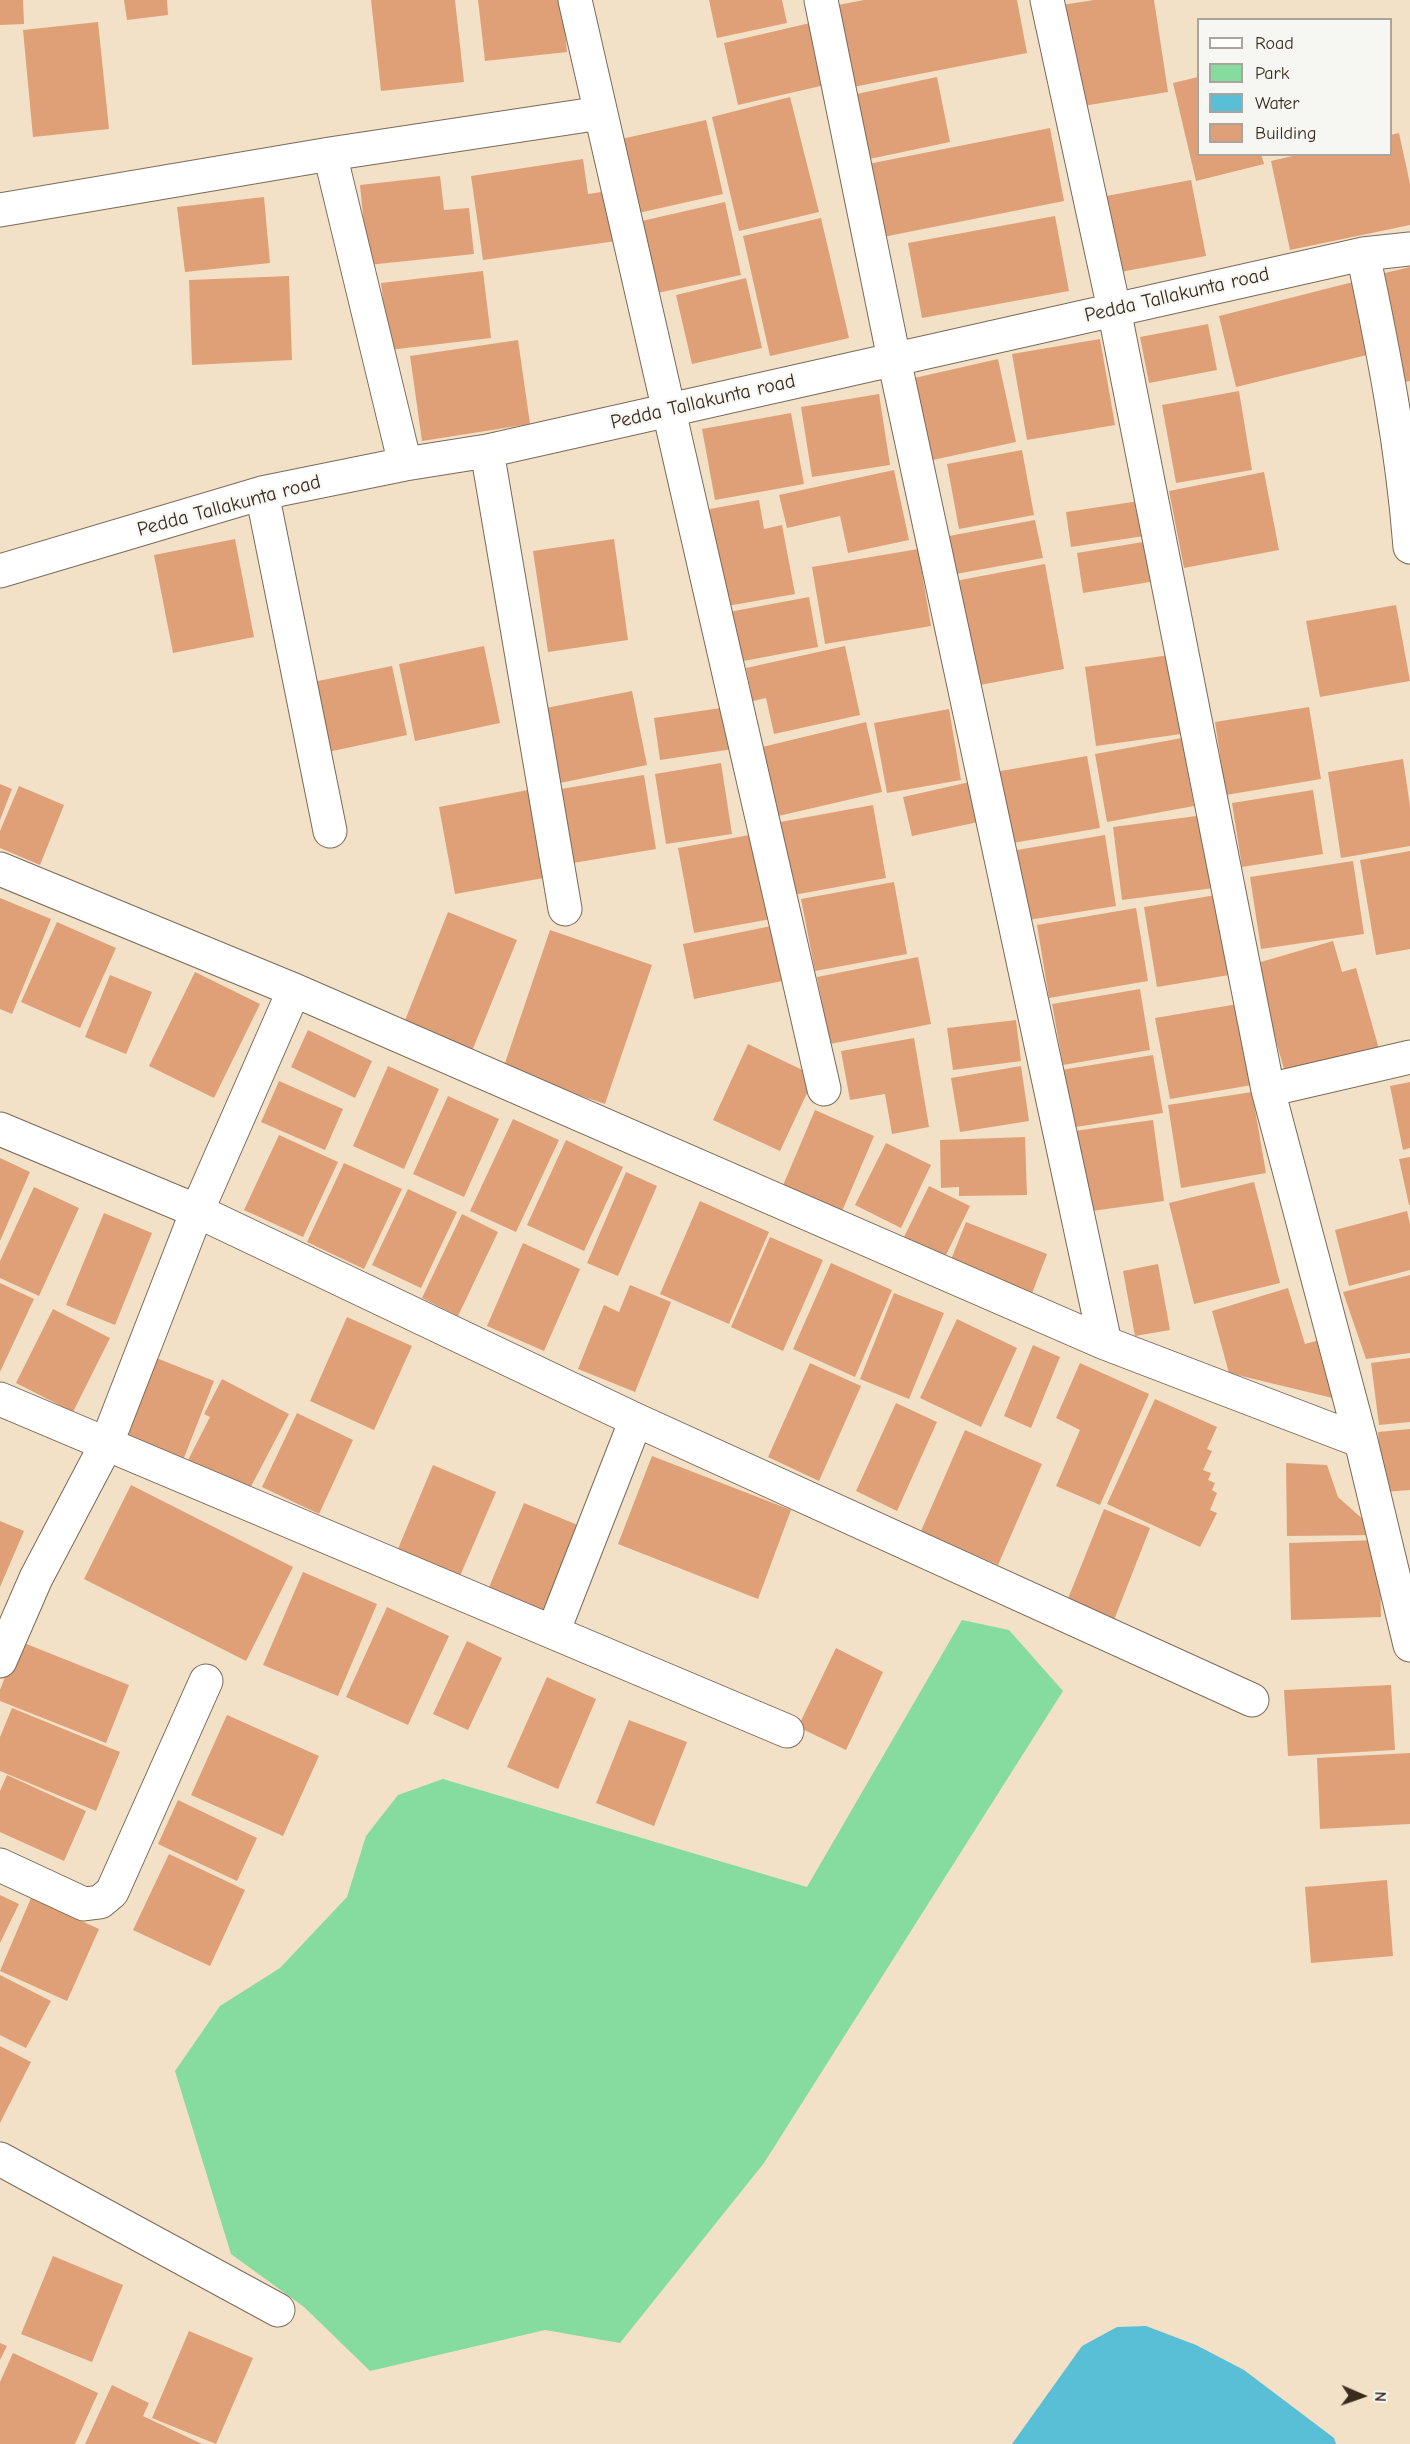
<!DOCTYPE html>
<html>
<head>
<meta charset="utf-8">
<style>
  body { margin:0 }
  #map { position:relative; width:1410px; height:2444px; overflow:hidden; background:#f2e1c7; font-family:"Comic Neue",sans-serif }
  canvas { display:block }
  .legend { position:absolute; left:1197px; top:18px; width:195px; height:138px; box-sizing:border-box; background:#f6f6f2; border:2px solid #aba49d; margin:0; padding:8px 10px; list-style:none; font-size:18px; color:#3b2a1e }
  .legend li { display:flex; align-items:center; gap:12px; height:30px }
  .legend b { width:30px; border:2px solid #aba49d }
  .north { position:absolute; left:1332px; top:2366px; width:60px; height:60px; -webkit-text-stroke:4px #f6f6f2; paint-order:stroke; rotate:92deg; font-size:16px; font-weight:700; line-height:24px; text-align:center; color:#3b2a1e }
  .north::after { content:''; display:block; margin:auto; width:21px; height:27px; background:#3b2a1e; clip-path:polygon(50% 0,100% 100%,50% 72%,0 100%) }
</style>
</head>
<body>
<div id="map">
<canvas width="1410" height="2444"></canvas>
<ul class="legend">
<li><b style="height:8px;background:#fff"></b>Road</li>
<li><b style="height:16px;background:#86db9e"></b>Park</li>
<li><b style="height:16px;background:#58bfd6"></b>Water</li>
<li><b style="height:16px;background:#dfa078"></b>Building</li>
</ul>
<div class="north">N</div>
</div>
<script>
const g = document.querySelector('canvas').getContext('2d');
g.lineJoin = 'round';
function fillPath(path, color) { g.fillStyle = color; g.fill(path, 'evenodd'); }
function trace(path, color, width, dash) { g.strokeStyle = color; g.lineWidth = width; g.lineCap = dash ? 'butt' : 'round'; g.setLineDash(dash || []); g.stroke(path); }
function drawText(font, color, halo, rows, align = 'center') {
  g.font = font + ' "Comic Neue",sans-serif'; g.lineWidth = 4.5; g.setLineDash([]); g.textBaseline = 'middle'; g.strokeStyle = halo; g.fillStyle = color; for (const [text, x, y, turn = 0] of rows) {
    g.save(); g.translate(x, y); g.rotate((+turn || 0) * Math.PI / 180); g.textAlign = isNaN(turn) ? turn : align; if (halo) g.strokeText(text, 0, 0); g.fillText(text, 0, 0); g.restore();
  }
}
fillPath(new Path2D(`
  M962,1620L1009,1630L1063,1691L764,2163L620,2343L545,2330L370,2371L304,2307L231,2254L175,2071L220,2006L280,1968L347,1897L366,1836L398,1795L443,1779L807,1887Z`), '#86db9e');
fillPath(new Path2D(`
  M1146,2326L1196,2345L1244,2370L1334,2438L1336,2444H1012L1082,2346L1117,2327Z`), '#58bfd6');
fillPath(new Path2D(`
  M0,0H23L24,24L0,25Z
  M124,0H167L168,15L127,20Z
  M371,0H455L464,82L381,91Z
  M478,0H562L567,52L485,61Z
  M709,0H782L787,23L717,38Z
  M864,0H1017L1027,53L853,87L838,5Z
  M1094,0H1154L1168,92L1071,108L1055,6Z
  M98,22L109,129L33,137L23,30Z
  M810,23L825,85L738,105L724,43Z
  M937,77L950,142L860,161L847,96Z
  M1198,77V154H1261L1264,164L1196,181L1173,83Z
  M790,97L819,212L739,231L712,117Z
  M706,120L723,194L634,214L617,140Z
  M1050,128L1064,201L873,239L858,166Z
  M1399,133L1410,184V225L1290,250L1271,161L1301,154H1390V135Z
  M583,159L588,194L609,191L616,241L483,260L471,176Z
  M440,176L444,210L469,208L474,254L368,265L360,185Z
  M1191,180L1206,256L1115,273L1101,197Z
  M264,197L270,263L185,272L177,207Z
  M725,202L741,275L648,295L633,223Z
  M1055,216L1069,291L922,318L908,243Z
  M821,218L849,338L770,356L743,236Z
  M1410,267V381L1396,384L1372,276Z
  M483,271L491,338L389,350L381,283Z
  M289,276L292,360L192,365L189,280Z
  M746,278L762,348L692,364L676,295Z
  M1353,282L1371,354L1236,387L1219,316Z
  M1208,324L1217,370L1149,383L1140,337Z
  M1100,339L1115,425L1027,440L1012,354Z
  M518,340L530,424L422,441L410,356Z
  M998,359L1016,442L928,461L910,379Z
  M1239,391L1252,470L1176,483L1162,405Z
  M879,394L890,465L812,477L801,407Z
  M791,413L804,484L715,500L702,429Z
  M1022,450L1034,515L959,529L947,464Z
  M894,470L909,540L848,553L840,516L787,528L779,495Z
  M1264,472L1279,550L1184,568L1169,491Z
  M759,500L764,529L782,525L795,594L716,608L699,511Z
  M1146,500L1151,535L1071,547L1066,512Z
  M1035,520L1043,558L956,574L949,536Z
  M235,539L254,637L173,653L154,555Z
  M614,539L628,640L548,652L533,551Z
  M1149,541L1156,581L1083,593L1077,553Z
  M918,549L931,626L825,644L812,567Z
  M1045,564L1064,669L975,686L955,581Z
  M809,597L818,647L738,662L729,612Z
  M1396,605L1410,681L1320,697L1306,621Z
  M484,646L500,723L415,741L399,664Z
  M845,646L860,715L774,734L766,698L753,701L746,668Z
  M1170,655L1181,734L1096,746L1085,667Z
  M392,666L407,735L328,752L313,682Z
  M632,691L647,765L560,783L546,708Z
  M734,706L740,748L660,760L654,718Z
  M1309,707L1321,779L1226,795L1215,722Z
  M949,709L961,780L887,793L874,723Z
  M866,722L882,792L774,817L758,748Z
  M1182,738L1194,806L1107,822L1095,754Z
  M1087,756L1100,828L1007,844L995,772Z
  M1403,759L1410,806V846L1341,858L1328,772Z
  M721,763L732,834L666,844L655,774Z
  M644,775L656,849L573,863L561,789Z
  M974,781L983,821L912,836L903,797Z
  M0,784L12,789L0,820Z
  M19,786L64,805L40,865L0,848V831Z
  M533,789L549,877L455,894L439,807Z
  M1313,790L1323,854L1242,867L1232,803Z
  M873,805L886,878L788,896L775,823Z
  M1204,815L1214,888L1122,900L1113,827Z
  M755,834L771,919L694,933L678,848Z
  M1105,835L1116,906L1022,921L1011,851Z
  M1410,851V949L1376,955L1360,860Z
  M1353,861L1364,934L1261,949L1250,877Z
  M894,882L907,954L815,971L801,899Z
  M1222,894L1235,974L1157,987L1144,907Z
  M0,898L51,919L12,1014L0,1009Z
  M1136,908L1148,981L1049,998L1037,925Z
  M448,912L517,940L472,1051L404,1023Z
  M57,922L116,948L80,1028L21,1002Z
  M776,925L787,980L694,999L683,944Z
  M550,930L652,965L605,1104L503,1069Z
  M1333,941L1342,972L1356,968L1379,1049L1286,1076L1254,964Z
  M918,957L931,1024L830,1044L817,977Z
  M195,972L260,1004L214,1098L149,1066Z
  M110,975L152,992L126,1054L85,1037Z
  M1140,989L1150,1050L1063,1065L1052,1004Z
  M1238,1004L1252,1085L1170,1099L1155,1018Z
  M1016,1020L1021,1061L953,1070L947,1028Z
  M308,1030L372,1061L355,1098L291,1067Z
  M914,1038L929,1127L892,1134L885,1094L850,1100L841,1051Z
  M748,1044L815,1076L780,1151L713,1120Z
  M1153,1055L1163,1113L1070,1128L1061,1070Z
  M388,1066L439,1089L404,1169L353,1146Z
  M1021,1066L1029,1121L960,1132L951,1078Z
  M279,1081L343,1109L325,1150L261,1122Z
  M1410,1082V1148L1403,1150L1390,1086Z
  M1252,1092L1266,1173L1181,1188L1168,1105Z
  M448,1096L499,1119L464,1197L413,1174Z
  M815,1110L874,1136L840,1216L781,1190Z
  M513,1119L559,1140L516,1232L470,1211Z
  M1153,1120L1164,1201L1078,1213L1067,1132Z
  M279,1135L338,1162L303,1237L244,1210Z
  M1025,1137L1027,1195L959,1196V1187L941,1188L940,1140Z
  M566,1140L623,1167L584,1251L527,1225Z
  M886,1143L931,1165L901,1228L855,1205Z
  M1410,1157V1205H1409L1399,1159Z
  M0,1158L30,1172L0,1241Z
  M344,1163L402,1189L364,1269L307,1242Z
  M626,1172L657,1186L618,1276L587,1263Z
  M1254,1182L1280,1283L1194,1304L1169,1203Z
  M929,1186L970,1206L944,1259L903,1239Z
  M34,1187L79,1208L39,1296L0,1278V1261Z
  M408,1189L457,1212L421,1288L372,1265Z
  M700,1201L769,1232L729,1324L660,1294Z
  M1407,1211L1410,1224V1270L1349,1286L1335,1230Z
  M104,1213L152,1233L115,1325L66,1305Z
  M462,1214L498,1232L458,1316L422,1298Z
  M966,1222L1047,1254L1028,1304L946,1272Z
  M770,1237L823,1260L783,1351L731,1327Z
  M523,1243L580,1269L544,1351L487,1326Z
  M831,1263L892,1290L855,1377L793,1349Z
  M1158,1264L1170,1330L1135,1336L1123,1271Z
  M1410,1275V1353L1366,1359L1343,1292Z
  M0,1283L34,1299L0,1372Z
  M630,1285L671,1302L635,1392L578,1369L604,1305L619,1312Z
  M1288,1288L1305,1344L1327,1338L1345,1401L1229,1373L1212,1311Z
  M894,1293L944,1313L909,1399L860,1379Z
  M53,1309L110,1338L73,1412L16,1383Z
  M347,1317L412,1346L374,1430L310,1401Z
  M957,1319L1017,1348L981,1427L920,1398Z
  M1033,1345L1060,1357L1031,1428L1004,1416Z
  M154,1357L214,1381L180,1468L120,1445Z
  M1410,1358V1422L1379,1425L1371,1363Z
  M810,1363L861,1386L819,1481L768,1457Z
  M1080,1363L1149,1394L1100,1505L1056,1486L1080,1430L1056,1418Z
  M222,1379L289,1414L246,1496L186,1464L210,1417L204,1414Z
  M1155,1399L1217,1427L1207,1449L1212,1451L1203,1470L1211,1473L1208,1480L1215,1483L1212,1490L1217,1493L1210,1510L1217,1513L1200,1547L1107,1504Z
  M896,1403L937,1422L897,1511L856,1491Z
  M297,1413L353,1440L319,1514L262,1487Z
  M1410,1429V1490L1383,1492L1378,1432Z
  M965,1430L1042,1464L998,1565L921,1531Z
  M652,1456L791,1510L758,1599L618,1544Z
  M1286,1463L1327,1465L1338,1497L1376,1531L1377,1535L1287,1536Z
  M433,1465L496,1492L457,1583L395,1556Z
  M131,1485L293,1567L246,1661L84,1579Z
  M524,1503L585,1528L546,1622L485,1597Z
  M1104,1509L1150,1528L1112,1625L1065,1606Z
  M0,1521L24,1531L0,1587Z
  M1379,1540L1381,1617L1291,1620L1289,1543Z
  M303,1572L377,1604L338,1696L263,1665Z
  M387,1607L449,1636L408,1725L346,1697Z
  M19,1641L129,1685L106,1743L0,1701V1690Z
  M467,1641L502,1658L468,1730L433,1714Z
  M836,1648L883,1672L846,1750L798,1727Z
  M547,1677L596,1699L558,1789L507,1767Z
  M1391,1685L1395,1750L1288,1756L1284,1690Z
  M12,1708L120,1752L96,1811L0,1771V1737Z
  M227,1715L319,1756L283,1836L191,1795Z
  M629,1720L687,1742L654,1826L596,1803Z
  M1410,1753V1824L1320,1829L1317,1758Z
  M7,1775L86,1811L64,1861L0,1832V1791Z
  M178,1800L257,1838L237,1881L158,1844Z
  M169,1854L245,1890L210,1966L133,1930Z
  M1387,1880L1393,1956L1311,1963L1305,1887Z
  M0,1895L19,1904L0,1943Z
  M31,1898L99,1929L67,2001L0,1971Z
  M0,1975L51,2001L26,2048L0,2035Z
  M0,2046L31,2062L0,2123Z
  M53,2256L123,2285L92,2362L21,2334Z
  M189,2331L253,2358L216,2444L152,2418Z
  M0,2343L7,2346L0,2360Z
  M13,2353L98,2393L75,2444H0V2382Z
  M112,2385L149,2403L143,2416L202,2444H85Z`), '#dfa078');
const minor = new Path2D(`
  M575,0L824,1089
  M821,0L894,359L1105,1343
  M1047,0L1114,309L1268,1090L1361,1441L1410,1645
  M330,154L405,464
  M0,210L330,154L601,113
  M1363,254C1384,354 1402,445 1410,547
  M487,451L565,909
  M262,493L330,831
  M0,571L262,493L405,464L487,451L1363,254L1410,249
  M0,869L294,990L1105,1343L1361,1441
  M1268,1090L1410,1057
  M0,1129L197,1211L636,1420L1252,1700
  M0,1399L787,1731
  M553,1632L636,1420
  M0,1661L36,1578L106,1445L197,1211L294,990
  M0,1865L84,1904L100,1902L112,1892L206,1681
  M0,2159L278,2310`);
trace(minor, '#7b6a59', 35);
trace(minor, '#fff', 33);
drawText('20px', '#3b2a1e', '#f6f6f2', [
  ["Pedda Tallakunta road",1177,295,-13],
  ["Pedda Tallakunta road",703,402,-13],
  ["Pedda Tallakunta road",229,506,-15]
]);
</script>
</body>
</html>
